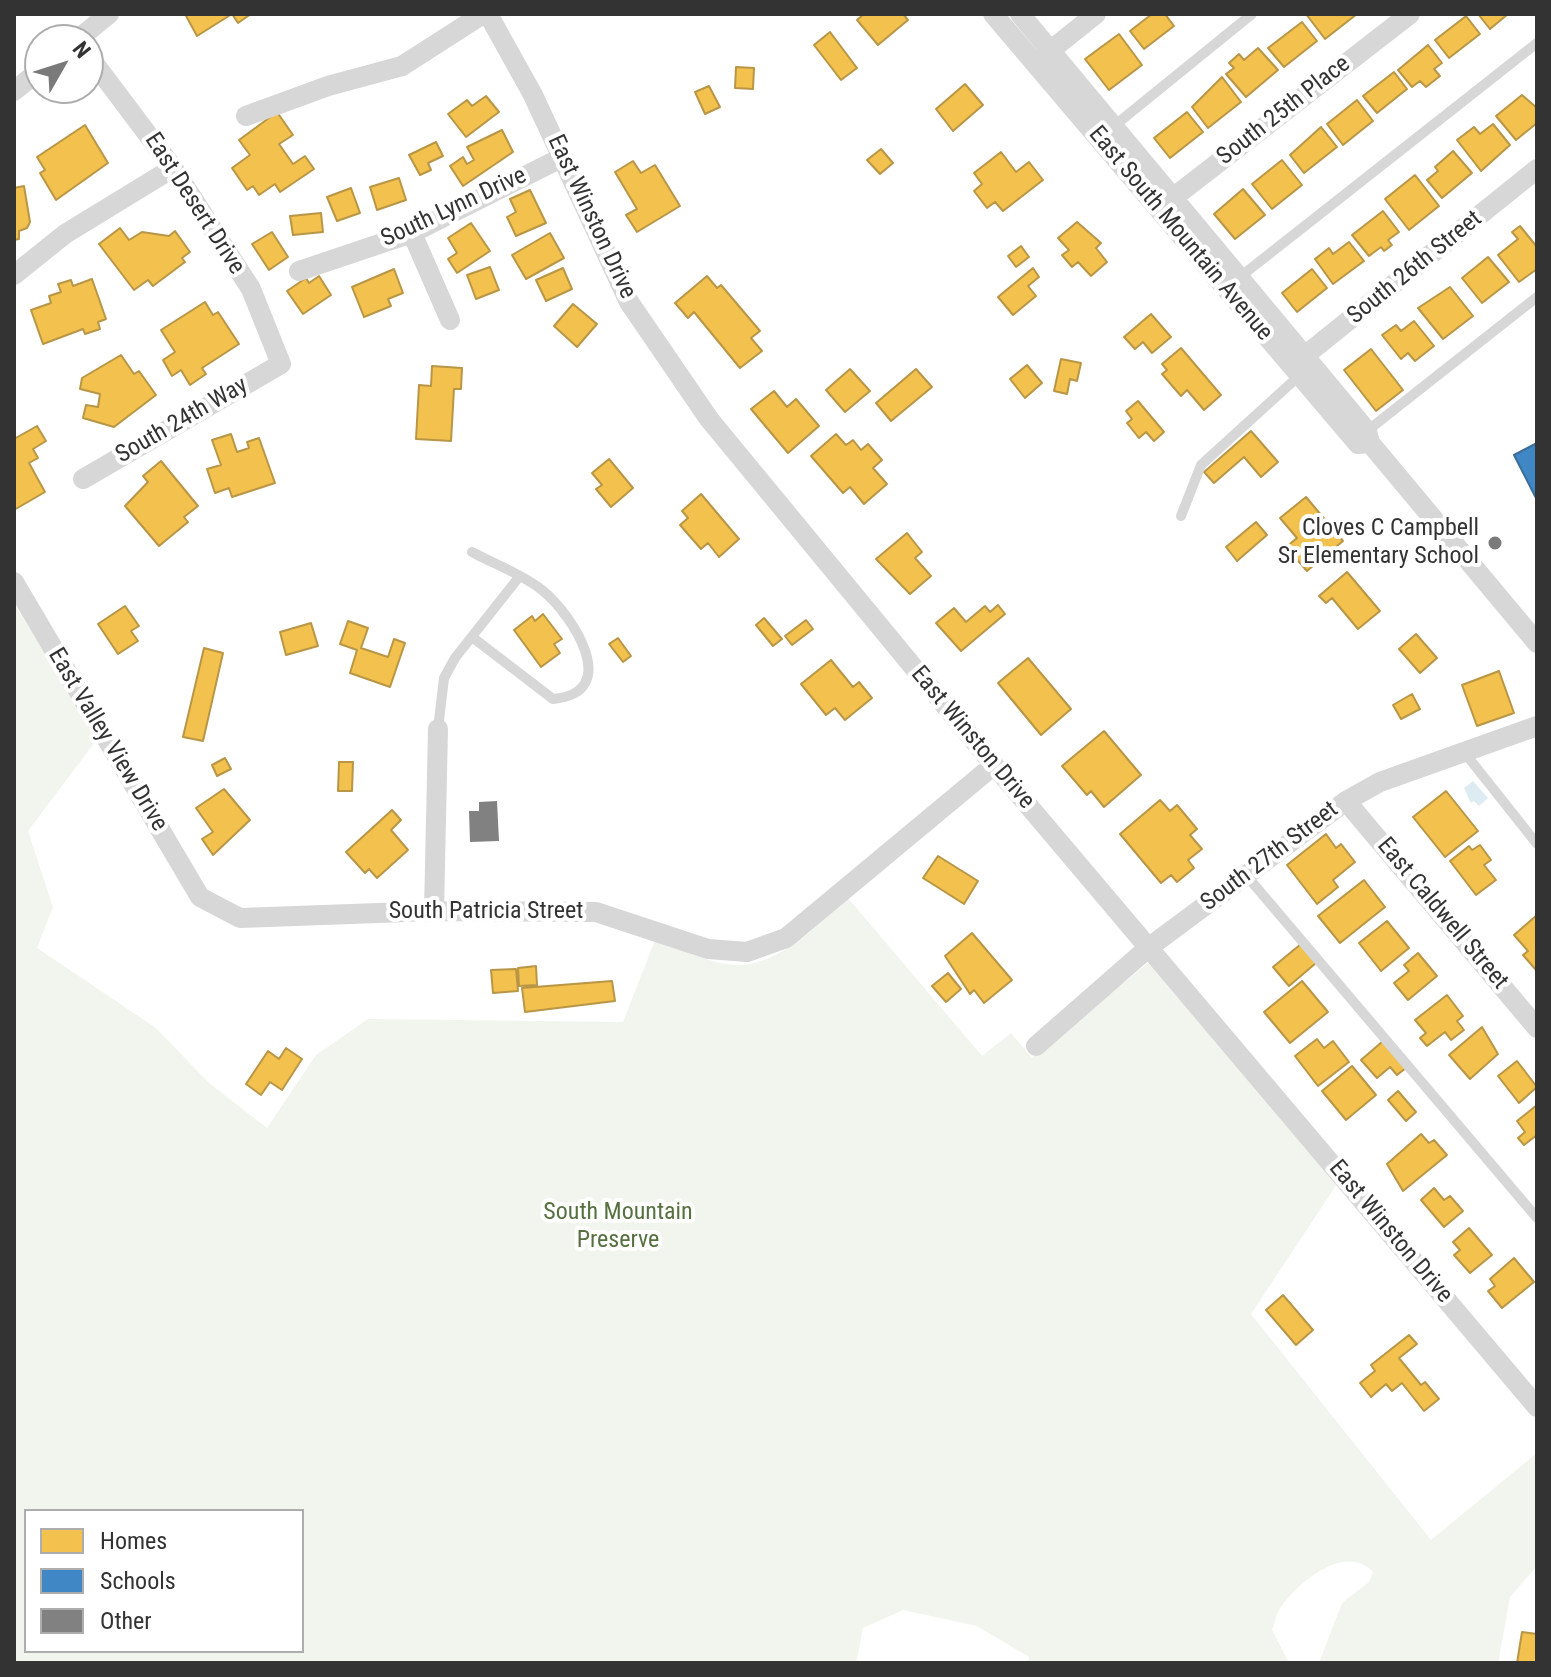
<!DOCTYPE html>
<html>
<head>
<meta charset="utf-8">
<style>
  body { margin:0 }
  #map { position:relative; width:1551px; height:1677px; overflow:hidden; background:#fff; font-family:"Roboto Condensed",sans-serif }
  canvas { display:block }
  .frame { position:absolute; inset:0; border:16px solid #333; pointer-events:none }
  .legend { position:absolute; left:24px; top:1509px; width:280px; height:144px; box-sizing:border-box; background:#fff; border:2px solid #adadad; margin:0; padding:10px 14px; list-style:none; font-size:24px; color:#333 }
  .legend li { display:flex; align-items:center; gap:16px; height:40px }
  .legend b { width:40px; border:2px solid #adadad }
  .north { position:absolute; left:24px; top:24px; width:80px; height:80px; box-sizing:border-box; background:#fff; border:2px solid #adadad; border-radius:50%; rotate:51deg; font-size:22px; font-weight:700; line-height:32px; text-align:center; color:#333 }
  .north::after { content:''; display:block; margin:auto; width:28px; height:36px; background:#7a7a7a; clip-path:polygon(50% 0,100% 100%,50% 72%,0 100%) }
</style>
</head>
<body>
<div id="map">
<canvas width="1551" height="1677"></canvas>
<div class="frame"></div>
<ul class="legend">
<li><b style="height:22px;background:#f2c14e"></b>Homes</li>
<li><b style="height:22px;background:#3f88c5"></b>Schools</li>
<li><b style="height:22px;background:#818181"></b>Other</li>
</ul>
<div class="north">N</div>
</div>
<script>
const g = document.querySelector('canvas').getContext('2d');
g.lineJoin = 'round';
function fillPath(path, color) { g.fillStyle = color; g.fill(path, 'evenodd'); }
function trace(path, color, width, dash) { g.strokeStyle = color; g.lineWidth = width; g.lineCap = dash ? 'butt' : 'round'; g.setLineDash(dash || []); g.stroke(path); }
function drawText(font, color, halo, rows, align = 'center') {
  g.font = font + ' "Roboto Condensed",sans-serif'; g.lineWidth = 8; g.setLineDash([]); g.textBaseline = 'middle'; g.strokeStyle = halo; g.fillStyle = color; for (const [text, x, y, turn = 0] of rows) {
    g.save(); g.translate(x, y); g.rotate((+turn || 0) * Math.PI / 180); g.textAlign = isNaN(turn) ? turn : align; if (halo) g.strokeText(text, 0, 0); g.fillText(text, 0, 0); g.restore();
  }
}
fillPath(new Path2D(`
  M14,603L98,738L28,831L53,907L37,948L156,1028L209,1083L267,1128L316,1055L368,1019L623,1022L655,940C678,948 702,960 726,964C773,973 815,926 848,898L982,1056L1011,1033L1032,1058L1148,963L1337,1184L1251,1314L1431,1540L1537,1453V1566L1510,1597L1498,1663H1319L1342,1603L1369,1582L1373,1572C1346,1543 1299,1581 1281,1607C1276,1613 1275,1623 1272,1630L1289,1663H1028L1029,1657L977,1626L903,1610L863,1628L856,1663H14ZM26,1511H302V1651H26Z`), '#f1f5ed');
fillPath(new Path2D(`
  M1473,781L1488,798L1479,806L1474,801L1471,803L1464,788Z`), '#ddebf3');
const homes = new Path2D(`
  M185,14H232L197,36Z
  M232,14H251L238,23Z
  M864,14H903L908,20L878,45L857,20Z
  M1152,14H1165L1174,26L1144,49L1130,31Z
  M1306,14H1357L1325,39Z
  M1478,14H1508L1490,29Z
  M1466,16L1480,34L1449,58L1435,40Z
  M1302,22L1317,41L1284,67L1268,48Z
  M830,32L857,68L841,80L814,45Z
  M1119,34L1142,65L1109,90L1085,59Z
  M1428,45L1442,63L1434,69L1440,76L1426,87L1420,81L1412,87L1398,70Z
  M1258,48L1278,70L1246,97L1226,74L1234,68L1229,63L1239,54L1244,60Z
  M736,67L754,68L753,89L735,88Z
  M1394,72L1407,89L1377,113L1363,96Z
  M1222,77L1241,102L1208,128L1192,107Z
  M965,84L983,105L953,131L936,109Z
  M709,86L720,107L705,114L695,92Z
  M1522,95L1537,108V123L1516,140L1496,116Z
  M486,96L499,112L466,137L448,114L467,100L472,106Z
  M1357,100L1373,121L1343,145L1327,124Z
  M277,112L293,135L279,144L293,164L305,156L314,169L280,192L275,184L259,195L253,186L247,190L232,168L250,155L239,140Z
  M1187,112L1203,132L1170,158L1154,138Z
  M1493,124L1510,145L1481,171L1457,140L1474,127L1480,134Z
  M85,125L108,163L56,200L40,173L45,170L37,157Z
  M1321,127L1337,147L1304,173L1290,155Z
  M502,130L513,152L463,186L450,166L463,157L467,164L474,160L467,147Z
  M436,142L443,156L428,163L431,170L420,175L409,155Z
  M881,149L893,163L880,174L867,160Z
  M1453,151L1472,173L1442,198L1427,180L1438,171L1435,167Z
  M1001,152L1016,172L1029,162L1043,180L1003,211L995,202L987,208L974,191L982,184L974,173Z
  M1282,160L1302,185L1272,209L1252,184Z
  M633,161L641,173L655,165L680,206L637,232L626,215L637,209L615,172Z
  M1415,175L1439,206L1409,230L1385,199Z
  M399,178L406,200L377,210L370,187Z
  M24,186L30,222L27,228L19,231V239L14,240V188Z
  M351,188L360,213L337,221L327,197Z
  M1243,189L1265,215L1235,239L1214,214Z
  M530,190L546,223L516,236L507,217L516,212L510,199Z
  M1383,211L1399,232L1388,240L1392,245L1384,251L1381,247L1369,256L1352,235Z
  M321,213L323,232L293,235L290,216Z
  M1077,222L1101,243L1096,248L1107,262L1091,276L1078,262L1072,267L1062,255L1069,250L1058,238Z
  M471,223L490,251L457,273L448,259L457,253L448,238Z
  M1520,226L1537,247V269L1519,282L1498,255L1518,239L1512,232Z
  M120,228L129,240L142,232L169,236L175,231L190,252L182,258L185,262L153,286L148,280L134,290L99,244Z
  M272,232L288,257L269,270L252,244Z
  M550,233L564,258L526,279L512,255Z
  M1349,242L1364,261L1333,284L1315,259L1329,248L1333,254Z
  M1021,246L1029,257L1016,267L1008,256Z
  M1488,257L1509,282L1482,303L1462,278Z
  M490,267L499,290L476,299L467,275Z
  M563,268L572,289L546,301L536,280Z
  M1033,268L1039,277L1028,286L1036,296L1013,315L998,297Z
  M394,269L403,293L388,299L391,306L364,317L352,287Z
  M1312,269L1327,288L1297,312L1282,293Z
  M319,276L331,295L303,314L287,291L306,278L309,283Z
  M707,276L717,288L721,285L760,331L751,338L762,351L740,368L694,312L688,318L675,303Z
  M92,279L106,319L98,322L100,329L85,334L83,329L43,344L31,310L51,303L49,296L61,292L58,284L71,280L73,286Z
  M1450,287L1473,316L1443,339L1418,308Z
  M205,302L213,315L218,312L239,344L202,368L206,374L190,385L181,370L172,376L163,360L175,352L161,330Z
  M573,304L597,324L577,347L554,326Z
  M1151,314L1171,337L1152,353L1143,342L1135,349L1124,337Z
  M1414,321L1434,346L1415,361L1408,353L1401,359L1382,335L1396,325L1401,331Z
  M1181,348L1221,395L1204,410L1187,390L1181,396L1162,374L1167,370L1162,364Z
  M1371,349L1403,390L1376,411L1344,370Z
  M121,355L134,374L139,371L156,395L114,427L83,418L86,405L98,407L100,394L80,389L82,378Z
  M1061,359L1081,363L1077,381L1070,379L1067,394L1054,391Z
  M1027,365L1042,383L1025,398L1010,379Z
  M432,366L462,368L461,389H454L451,441L416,439L419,385L431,386Z
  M850,369L870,391L845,412L826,390Z
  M916,369L932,387L891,421L876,403Z
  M774,391L787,407L796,399L819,426L788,453L751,409Z
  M1138,401L1164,432L1154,441L1146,432L1139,438L1127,423L1132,419L1126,411Z
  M37,426L46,441L33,449L38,458L29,463L45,492L14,510V439Z
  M1251,431L1278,462L1261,477L1244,457L1214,483L1204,472Z
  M231,434L237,452L249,448L247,442L259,438L275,483L232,497L229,488L215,493L207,469L221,465L212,440Z
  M836,434L846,445L853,440L861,450L868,444L882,460L873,468L887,484L864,504L850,487L843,493L811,456Z
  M609,459L633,488L611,507L596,489L602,485L592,473Z
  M161,461L198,506L184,517L188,522L159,546L125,506L148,482L143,476Z
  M701,494L739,539L719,557L708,543L701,549L680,525L688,518L682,511Z
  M1306,497L1343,541L1307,571L1286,547L1297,538L1280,518Z
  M1256,522L1267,535L1237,561L1226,547Z
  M907,533L922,552L915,558L931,576L910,594L876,559Z
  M1347,572L1380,611L1358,629L1332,598L1326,603L1319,596Z
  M998,605L1005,614L961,651L936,623L954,608L966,622L985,606L990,612Z
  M125,606L139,626L131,631L138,641L118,654L98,624Z
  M543,614L562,639L554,644L560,653L541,667L514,630L532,616L535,621Z
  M764,618L782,639L773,646L756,625Z
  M806,620L813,629L792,645L785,636Z
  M348,621L368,628L361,648L388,657L394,639L405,643L390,687L350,673L357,650L340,644Z
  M311,623L318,646L286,655L280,632Z
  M1416,634L1437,658L1420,673L1399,649Z
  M618,638L631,656L623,662L609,644Z
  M204,648L223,653L203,741L183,737Z
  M1028,658L1071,709L1041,735L998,683Z
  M831,660L853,687L859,682L872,698L845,720L835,708L826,715L801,684Z
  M1499,671L1514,713L1477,726L1462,685Z
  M1412,694L1420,709L1401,719L1393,705Z
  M1104,731L1141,775L1104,807L1091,791L1087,795L1062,766Z
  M225,758L231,769L217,776L212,765Z
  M339,762H353L352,791H338Z
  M224,789L250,820L213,855L202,839L213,832L196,808Z
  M1446,791L1478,831L1445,857L1413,817Z
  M1160,800L1170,811L1177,805L1197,829L1190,835L1202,849L1188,860L1194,868L1177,882L1171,875L1161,883L1120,834Z
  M392,810L401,820L391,830L408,850L377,878L369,869L365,873L346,852Z
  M1326,834L1336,848L1341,844L1355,862L1333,880L1338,887L1317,904L1287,865Z
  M1480,845L1491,860L1484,865L1496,880L1476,895L1450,861L1469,846L1472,850Z
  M938,856L978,881L964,904L923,878Z
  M1364,880L1385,907L1340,943L1318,916Z
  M1537,915V969L1536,970L1523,955L1528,951L1514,935Z
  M1387,921L1409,948L1381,971L1359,943Z
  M972,933L1012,980L984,1003L974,990L970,994L945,956Z
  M1301,944L1316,963L1289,986L1273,967Z
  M1418,953L1437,976L1408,1000L1394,983L1409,971L1404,965Z
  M536,966L537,985L519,986L518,968Z
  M516,969L518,991L493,993L491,970Z
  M948,973L961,989L946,1002L932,986Z
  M612,981L615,1001L525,1012L522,988Z
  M1302,981L1328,1012L1290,1043L1264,1012Z
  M1447,995L1463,1016L1457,1021L1464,1030L1451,1040L1445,1032L1427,1046L1420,1038L1426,1033L1415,1020Z
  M1482,1027L1498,1054L1470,1079L1449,1055Z
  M1317,1039L1324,1048L1333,1041L1349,1062L1318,1086L1295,1056Z
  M1383,1041L1406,1068L1397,1075L1390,1067L1377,1078L1361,1060Z
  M286,1048L302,1059L282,1090L270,1082L261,1095L246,1084L268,1051L279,1059Z
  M1517,1061L1537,1087L1519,1103L1498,1076Z
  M1352,1066L1376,1095L1346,1120L1322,1091Z
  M1398,1091L1416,1112L1406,1121L1388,1100Z
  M1537,1105V1135L1524,1145L1518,1138L1525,1132L1517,1121Z
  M1421,1134L1429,1143L1434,1140L1447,1155L1403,1191L1387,1164Z
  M1434,1188L1444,1200L1450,1196L1463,1211L1444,1227L1421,1200Z
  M1469,1228L1492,1255L1470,1273L1454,1255L1460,1250L1453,1242Z
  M1514,1258L1534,1282L1502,1308L1488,1291L1495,1286L1490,1279Z
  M1283,1295L1313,1330L1296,1345L1266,1310Z
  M1409,1335L1417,1344L1399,1358L1421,1385L1425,1382L1439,1399L1424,1411L1402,1383L1392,1391L1386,1384L1371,1397L1360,1383L1375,1371L1371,1365Z
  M1522,1632L1537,1634V1663H1517Z`);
fillPath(homes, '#f2c14e');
trace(homes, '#b99646', 2);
const schools = new Path2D(`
  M1537,443V500L1514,455Z`);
fillPath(schools, '#3f88c5');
trace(schools, '#3b6e99', 2);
fillPath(new Path2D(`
  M497,801L499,841L470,842L469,811H479V802Z`), '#818181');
trace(new Path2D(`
  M1114,126L1252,14
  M1240,277L1537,43
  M1367,431L1537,297
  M1181,516L1201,465L1300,375
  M472,552C494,564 522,574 542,590C573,615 623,693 553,699L472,637
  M438,729L444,678L455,658L519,577
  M1464,752L1537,844
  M1246,875L1537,1218`), '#d7d7d7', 10);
trace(new Path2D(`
  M488,14L533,95L629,302L709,419L994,765L1537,1407
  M993,14L1358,444L1370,443
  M1020,14L1367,431L1370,443L1537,643
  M77,40L109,14
  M1041,58L1096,14
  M14,91L40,70
  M246,116L328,86L402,66L483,14
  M1165,204L1410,14
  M412,233L450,320
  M299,271L412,233L563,157
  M14,275L65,234L173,168
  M1297,362L1537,169
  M83,479L281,364L251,289L173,168L88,55
  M14,582L200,897L240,918L434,911L596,912L708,949L747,952L786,938L994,765
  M1346,801L1537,1028
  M434,911L438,729
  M1036,1046L1148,948L1346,801L1380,782L1537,726`), '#d7d7d7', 20);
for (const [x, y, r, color] of [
  [1495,543,8,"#7a7a7a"]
]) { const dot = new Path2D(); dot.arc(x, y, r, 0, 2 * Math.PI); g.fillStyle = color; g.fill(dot); trace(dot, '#fff', 3); }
drawText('24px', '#333', '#fff', [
  ["South 25th Place",1284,111,-38],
  ["East Desert Drive",194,204,57],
  ["South Lynn Drive",454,208,-25],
  ["East Winston Drive",591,217,65],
  ["East South Mountain Avenue",1180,234,50],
  ["South 26th Street",1415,268,-39],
  ["South 24th Way",182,421,-30],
  ["East Winston Drive",972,738,50],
  ["East Valley View Drive",107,740,59],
  ["South 27th Street",1270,857,-37],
  ["South Patricia Street",486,912],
  ["East Caldwell Street",1442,914,50],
  ["East Winston Drive",1390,1232,50]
]);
drawText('24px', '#333', '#fff', [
  ["Cloves C Campbell",1479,529],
  ["Sr Elementary School",1479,557]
], 'right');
drawText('24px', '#56703f', '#fff', [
  ["South Mountain",618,1213],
  ["Preserve",618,1241]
]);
</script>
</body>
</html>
